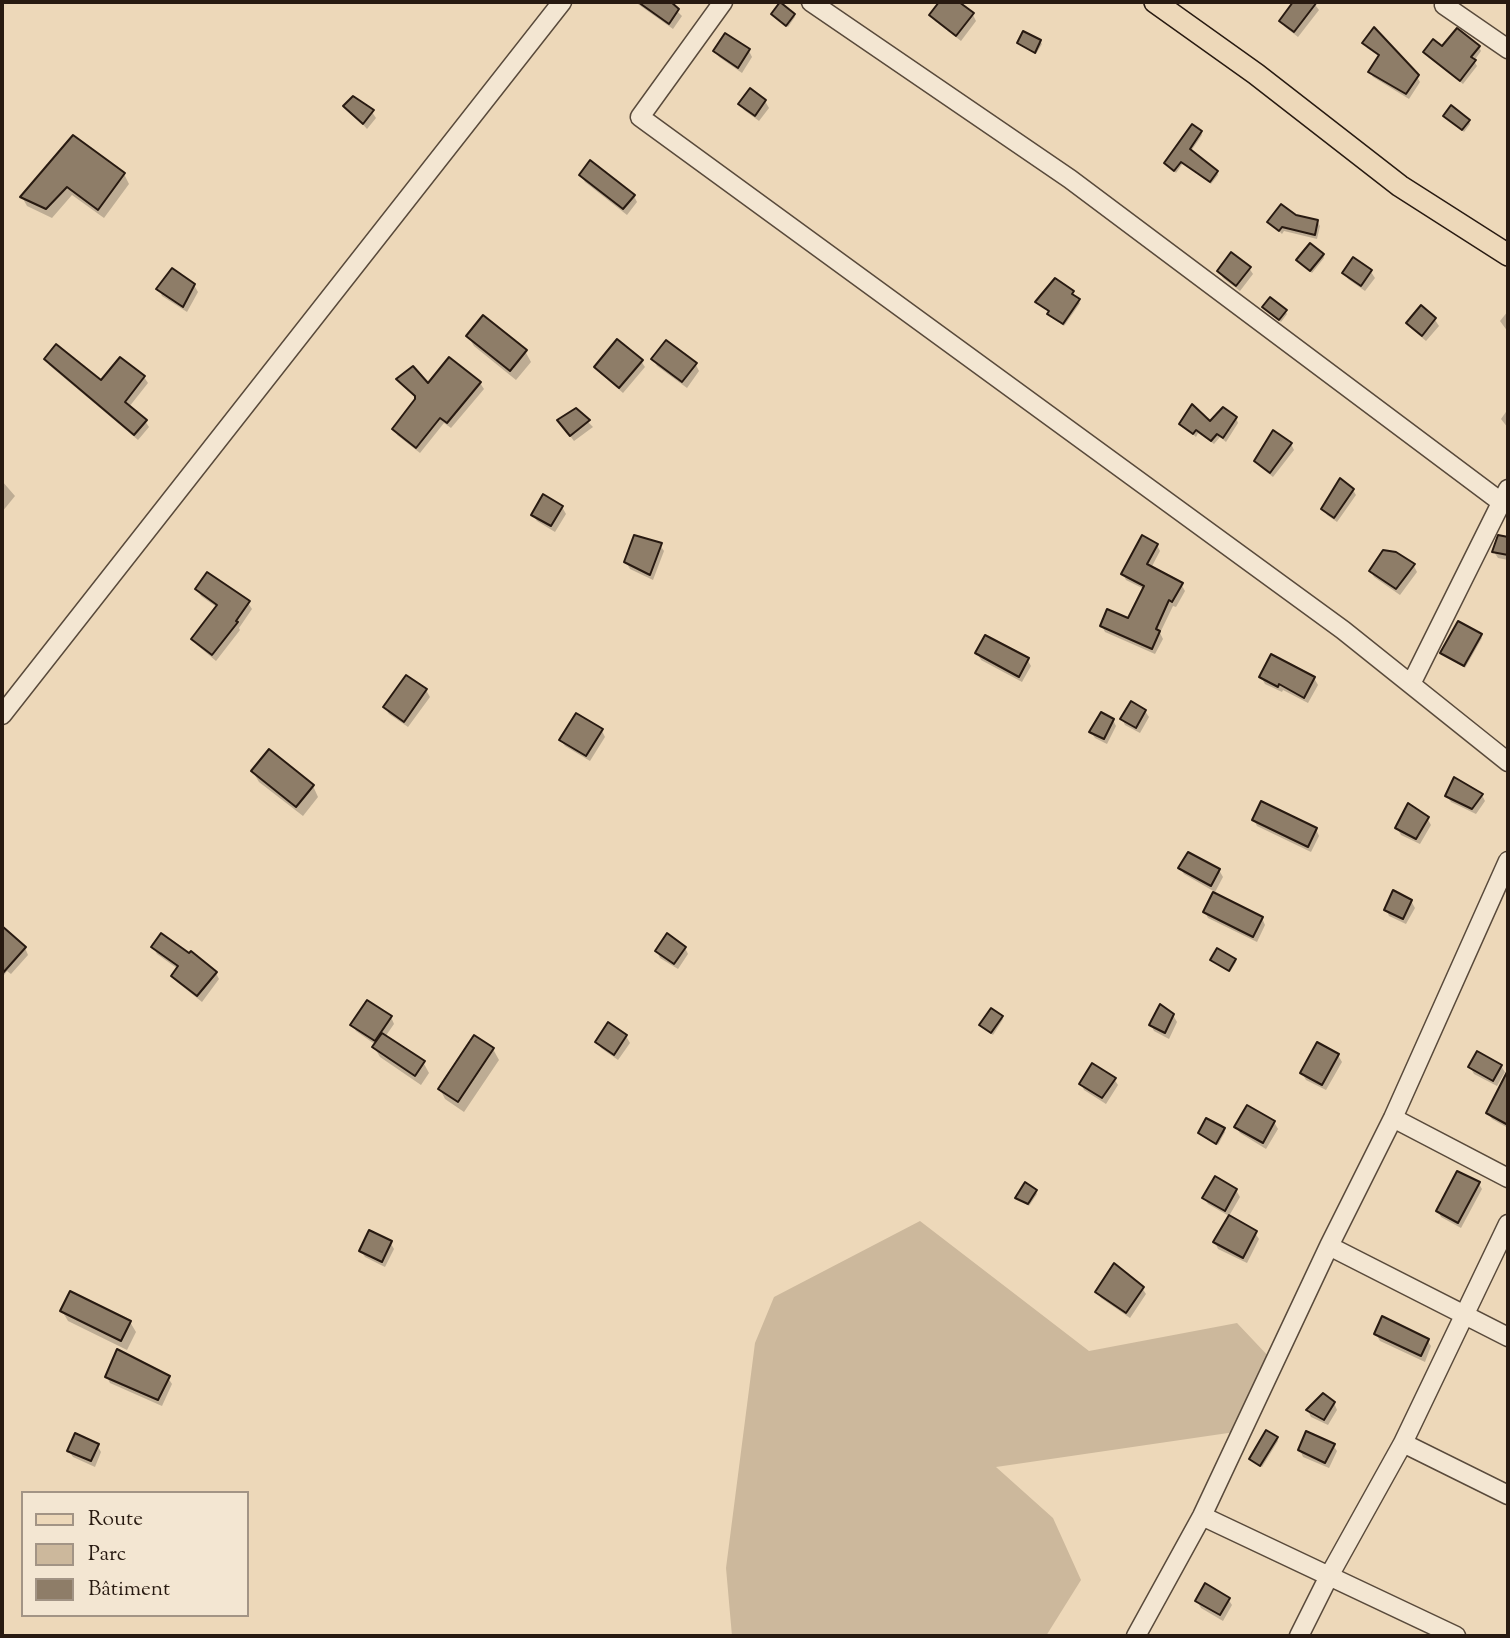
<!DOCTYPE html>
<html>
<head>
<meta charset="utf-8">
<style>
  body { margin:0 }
  #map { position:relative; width:1510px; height:1638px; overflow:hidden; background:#edd8b9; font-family:"Sorts Mill Goudy",serif }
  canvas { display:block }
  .frame { position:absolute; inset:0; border:4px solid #281a11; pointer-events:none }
  .legend { position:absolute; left:21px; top:1491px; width:228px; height:126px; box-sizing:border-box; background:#f3e6d2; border:2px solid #a29485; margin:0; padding:9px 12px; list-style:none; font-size:21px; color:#281a11 }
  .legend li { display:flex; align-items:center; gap:14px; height:35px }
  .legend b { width:35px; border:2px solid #a29485 }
</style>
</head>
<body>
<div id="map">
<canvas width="1510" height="1638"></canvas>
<div class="frame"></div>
<ul class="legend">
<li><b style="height:9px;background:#edd8b9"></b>Route</li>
<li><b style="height:19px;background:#ccb89c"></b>Parc</li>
<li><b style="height:19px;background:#8e7d68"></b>Bâtiment</li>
</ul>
</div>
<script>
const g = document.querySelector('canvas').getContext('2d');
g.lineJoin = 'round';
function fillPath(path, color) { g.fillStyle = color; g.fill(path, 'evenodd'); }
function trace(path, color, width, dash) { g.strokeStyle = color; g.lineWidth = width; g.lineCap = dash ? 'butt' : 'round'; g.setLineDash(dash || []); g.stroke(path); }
fillPath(new Path2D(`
  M920,1221L1089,1351L1237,1323L1271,1359L1235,1432L996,1467L1053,1518L1081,1580L1046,1636H732L726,1568L755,1343L774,1297Z`), '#ccb89c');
fillPath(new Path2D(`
  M635,2H668L682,16L673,29Z
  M941,2H956L973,15L976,21L961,41L935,21L931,15Z
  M1295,2H1313L1319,10L1298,37L1285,27L1281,21Z
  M773,14L794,15L795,17L788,27Z
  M1040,42L1042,44L1036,54L1019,43Z
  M1364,43L1417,77L1420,82L1409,99L1373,77L1370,72L1380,57L1367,48Z
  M1479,47L1481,51L1474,61L1477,66L1463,84L1428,57L1425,52L1443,49Z
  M715,51H749L752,57L742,73L719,57Z
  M750,90L765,101L769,108L759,121L744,110L740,104Z
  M346,106L372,112L376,118L367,129Z
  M1445,116L1469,121L1470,124L1464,132Z
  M1201,132L1202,135L1191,151L1217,172L1218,175L1211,184L1183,163L1176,173L1166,163Z
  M73,137L124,174L129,184L104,218L72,195L52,218L27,206L22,197Z
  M581,175L634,196L637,202L627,215L585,182Z
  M1296,216L1317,221L1320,226L1317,239L1284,231L1282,234L1270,222Z
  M1323,255L1324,258L1312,273L1298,261Z
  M1249,268L1253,274L1240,291L1223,278L1219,271Z
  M1371,272L1375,278L1365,291L1348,279L1344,273Z
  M194,285L198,292L187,312L162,296L159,289Z
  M1073,292V297L1080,303L1064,326L1050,316V312L1037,302Z
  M1264,308L1285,311L1287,314L1281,322Z
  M1421,308L1435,320L1439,326L1426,341L1412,329L1408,323Z
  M1508,311V332L1500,321Z
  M468,336L525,351L531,362L516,380L474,346Z
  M46,359L102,383L144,377L148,383L129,407L145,421L149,427L138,440L49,365Z
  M653,359L696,365L699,371L687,388L657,366Z
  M641,361L645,367L623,393L600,373L596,367Z
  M398,379L428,385L480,383L484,389L451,428L444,423L420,453L397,435L394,429L417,399Z
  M1508,409V428L1501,419Z
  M576,410L593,427L574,441L563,427Z
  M1236,418L1238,423L1226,442L1220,437L1214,444L1198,433L1196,437L1181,424L1210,423Z
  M1274,432L1291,444L1294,450L1273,477L1259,466L1256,461Z
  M2,481L15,496L2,512Z
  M1353,490L1356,495L1337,522L1327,515L1323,509Z
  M562,507L566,514L555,532L537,521L533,515Z
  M1499,537L1508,538V560L1498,558L1494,552Z
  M660,545L664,551L653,580L630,569L626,562Z
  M1157,545L1160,551L1151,568L1181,584L1185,591L1176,607L1173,606L1160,633L1163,639L1155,654L1105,632L1102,626L1129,620L1144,589L1126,580L1123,574Z
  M1414,566L1417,572L1400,595L1374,577L1371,571Z
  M197,589L248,603L252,609L239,628L240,630L216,661L197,645L193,639L218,608L201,596Z
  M1481,636L1482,638L1465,668L1442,653Z
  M977,653L1027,659L1031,666L1022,682L981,660Z
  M1261,677L1314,678L1318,685L1308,703L1283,690L1282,692L1265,684Z
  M426,690L430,697L408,727L389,714L385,707Z
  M1145,711L1149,717L1140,733L1125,725L1122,719Z
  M1113,720L1116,726L1107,744L1095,738L1091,732Z
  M602,731L605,737L590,761L565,746L561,740Z
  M253,772L313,786L318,797L303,816L259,782Z
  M1482,795L1485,801L1476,814L1451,802L1447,796Z
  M1427,818L1431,825L1420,844L1401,835L1397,828Z
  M1254,820L1316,829L1319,836L1311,852L1257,826Z
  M1180,868L1219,870L1223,877L1214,894L1262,918L1265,925L1257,942L1208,918L1205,912L1215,892L1184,874Z
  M1411,901L1415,908L1406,924L1389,916L1386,909Z
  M4,930L25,948L28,955L11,974L7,971L2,978Z
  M153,947L216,973L219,979L202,1002L177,982L173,976L178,969L157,954Z
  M685,948L688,954L678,969L660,958L657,951Z
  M1212,960H1234L1236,962L1230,972Z
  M1173,1015L1177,1022L1169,1039L1154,1031L1151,1025Z
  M391,1017L394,1024L385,1037L423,1062L429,1073L421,1085L380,1057L374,1047L376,1045L356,1031L353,1025Z
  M1002,1017L1003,1019L993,1035L981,1025Z
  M626,1036L630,1043L618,1060L601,1048L597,1042Z
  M493,1049L499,1060L464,1112L445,1099L440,1089Z
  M1338,1055L1342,1062L1326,1090L1306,1080L1302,1073Z
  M1501,1066L1505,1072L1497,1086L1474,1074L1470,1067Z
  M1114,1079L1118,1085L1106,1104L1084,1090L1081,1084Z
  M1500,1089L1508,1094V1128L1492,1119L1488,1113Z
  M1274,1122L1278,1129L1266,1149L1240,1133L1236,1127Z
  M1224,1130L1225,1132L1218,1145L1200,1133Z
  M1458,1173L1479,1184L1482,1189L1461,1228L1441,1217L1438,1211Z
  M1236,1190L1240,1197L1229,1216L1208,1204L1204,1198Z
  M1036,1192L1037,1194L1029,1206L1017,1198Z
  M1255,1233L1259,1239L1247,1263L1218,1249L1215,1242Z
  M390,1242L394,1249L385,1267L365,1257L361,1251Z
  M1142,1288L1146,1294L1130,1318L1101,1298L1097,1292Z
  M62,1311L130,1322L136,1332L127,1350L68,1321Z
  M1376,1334L1427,1340L1431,1346L1425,1362L1380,1341Z
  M107,1377L168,1378L172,1384L162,1406L110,1383Z
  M1334,1403L1337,1410L1328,1425L1311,1417L1308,1411Z
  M1277,1438L1278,1441L1262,1467L1252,1461L1251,1459Z
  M97,1445L101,1452L95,1467L73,1457L69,1451Z
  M1333,1445L1337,1451L1329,1468L1303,1457L1300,1450Z
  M1228,1599L1232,1605L1223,1621L1201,1608L1197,1601Z`), '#0003');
const building = new Path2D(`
  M638,2H671L679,9L669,24Z
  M780,2L795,14L786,26L771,14Z
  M939,2H959L974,13L956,36L929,15Z
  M1293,2H1317L1294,32L1279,21Z
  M1374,27L1419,75L1406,94L1368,72L1379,55L1362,43Z
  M1457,28L1480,46L1471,57L1476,60L1460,81L1423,52L1433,39L1442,46Z
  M1023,31L1041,40L1035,53L1017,43Z
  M725,33L750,49L738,68L713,51Z
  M750,88L766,100L755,116L738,104Z
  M353,96L374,110L363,124L343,106Z
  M1451,105L1470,120L1462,130L1443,116Z
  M1192,124L1202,131L1190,149L1218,171L1210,182L1181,162L1174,171L1164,163Z
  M73,135L125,173L98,210L67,187L46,209L20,197Z
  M590,160L635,195L623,209L579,175Z
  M1281,204L1296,215L1318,220L1315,235L1282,227L1279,231L1267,222Z
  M1310,243L1324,254L1310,271L1296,260Z
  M1231,252L1251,267L1236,286L1217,271Z
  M1353,257L1372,270L1361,286L1342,273Z
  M172,268L195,284L183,307L156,289Z
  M1055,278L1074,291L1072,294L1080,299L1063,324L1047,314L1049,311L1035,302Z
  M1270,297L1287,310L1279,320L1262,307Z
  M1421,305L1436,318L1422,336L1406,323Z
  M483,315L527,350L510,371L466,336Z
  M617,339L643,360L619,388L594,367Z
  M666,340L697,363L682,382L651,359Z
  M56,344L101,380L120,357L145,376L125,402L147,420L134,435L44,359Z
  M449,357L481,382L447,423L440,418L416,448L392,429L415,399V396L396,379L413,366L428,383Z
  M1192,404L1210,421L1223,407L1237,417L1223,438L1217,434L1211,441L1196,430L1193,434L1179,424Z
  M576,408L590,420L570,436L557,420Z
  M1273,430L1292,443L1270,473L1254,461Z
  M1340,478L1354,489L1334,518L1321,509Z
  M543,494L563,506L551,526L531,515Z
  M634,535L662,543L650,575L624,562Z
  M1142,535L1158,544L1147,564L1183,583L1172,602L1169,600L1156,629L1160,631L1152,649L1100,626L1107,609L1128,618L1144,586L1121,574Z
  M1498,535L1508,537V555L1492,552Z
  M1383,550L1396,552L1415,564L1396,589L1369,571Z
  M207,572L250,601L236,621L238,622L212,655L191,639L217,605L195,589Z
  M1458,621L1482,634L1464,666L1440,653Z
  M985,635L1029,658L1019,677L975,653Z
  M1271,654L1315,677L1304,698L1279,684L1278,687L1259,677Z
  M406,675L427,689L404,722L383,707Z
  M1131,701L1146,710L1136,728L1120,719Z
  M1101,712L1114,719L1104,739L1089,732Z
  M576,713L603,729L586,756L559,740Z
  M269,749L314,785L296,807L251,771Z
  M1454,777L1483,794L1472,809L1445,796Z
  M1261,801L1317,828L1308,847L1252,820Z
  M1408,803L1429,817L1416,839L1395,828Z
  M1188,852L1220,869L1211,886L1178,868Z
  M1393,890L1412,900L1403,919L1384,910Z
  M1213,892L1263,917L1253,937L1203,912Z
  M2,926L26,947L2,974Z
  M161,933L189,953L191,951L217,972L197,996L171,976L178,966L151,947Z
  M667,933L686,947L674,964L655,951Z
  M1217,948L1236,959L1229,971L1210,960Z
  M367,1000L392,1016L375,1041L350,1025Z
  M1160,1004L1174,1014L1165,1033L1149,1025Z
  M991,1008L1003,1016L991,1033L979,1025Z
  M608,1022L627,1035L614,1055L595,1042Z
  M382,1033L425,1061L415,1076L372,1047Z
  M474,1035L494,1048L458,1102L438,1089Z
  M1317,1042L1339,1054L1322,1085L1300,1073Z
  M1477,1051L1502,1065L1493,1081L1468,1067Z
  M1092,1063L1116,1078L1102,1098L1079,1084Z
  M1508,1070V1125L1486,1113Z
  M1247,1105L1275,1121L1263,1143L1234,1127Z
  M1206,1118L1225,1128L1216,1144L1198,1133Z
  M1457,1171L1480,1182L1458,1223L1436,1211Z
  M1215,1176L1237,1189L1225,1211L1202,1198Z
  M1025,1182L1037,1190L1028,1204L1015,1198Z
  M1229,1215L1257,1231L1243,1258L1213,1242Z
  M369,1230L392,1241L382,1262L359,1251Z
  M1114,1263L1144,1287L1126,1313L1095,1292Z
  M70,1291L131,1321L121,1341L60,1311Z
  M1382,1316L1429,1339L1421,1356L1374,1334Z
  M117,1349L170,1376L158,1400L105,1377Z
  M1323,1393L1335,1402L1324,1420L1306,1410Z
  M1266,1430L1278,1437L1260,1466L1249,1459Z
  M1306,1431L1335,1444L1325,1463L1298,1450Z
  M75,1433L99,1444L91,1461L67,1451Z
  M1205,1583L1230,1598L1220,1615L1195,1601Z`);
fillPath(building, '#8e7d68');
trace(building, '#281a11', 2);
const minor = new Path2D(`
  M723,2L640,117L1343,630L1508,762
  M811,2L1070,179L1501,502
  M1444,5L1508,49
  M1411,684L1508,489
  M2,715L562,2
  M1393,1118L1508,1178
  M1329,1246L1508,1337
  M1403,1443L1508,1495
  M1202,1516L1456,1636
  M1136,1636L1202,1516L1329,1246L1393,1118L1508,861
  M1299,1636L1329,1576L1403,1443L1508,1224`);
const major = new Path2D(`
  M1155,2L1256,74L1400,186L1508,255`);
trace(minor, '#594a3b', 21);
trace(major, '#281a11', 24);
trace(minor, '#f3e6d2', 18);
trace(major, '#edd8b9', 21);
</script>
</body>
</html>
